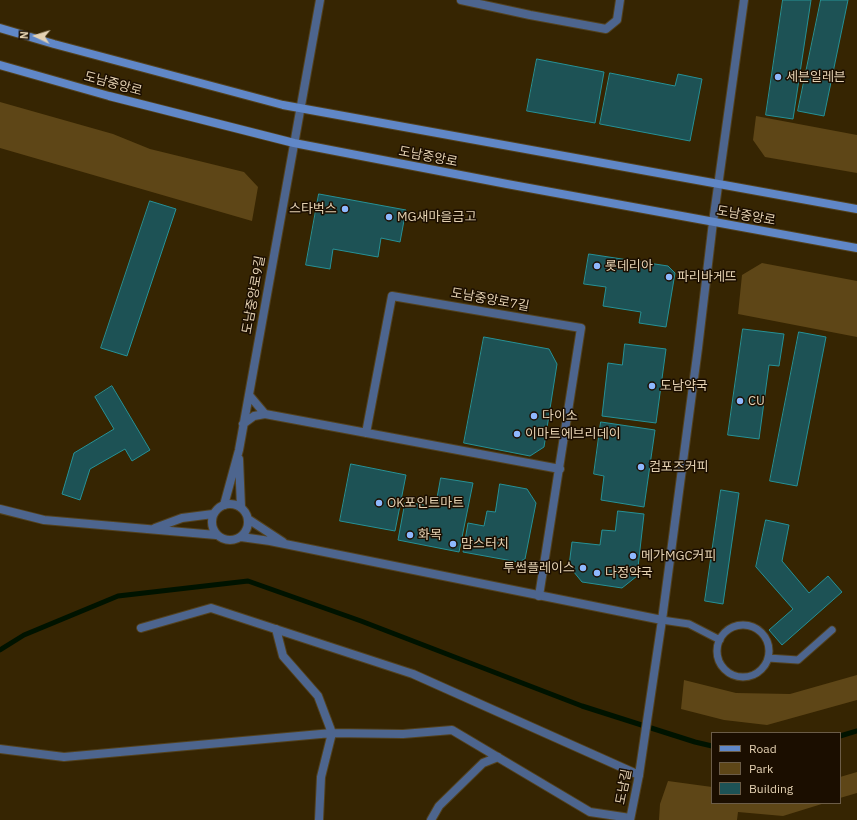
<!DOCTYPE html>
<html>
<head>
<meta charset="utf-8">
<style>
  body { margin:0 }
  #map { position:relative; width:857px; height:820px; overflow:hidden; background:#362502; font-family:"IBM Plex Sans",sans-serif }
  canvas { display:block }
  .legend { position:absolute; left:711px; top:732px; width:130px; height:72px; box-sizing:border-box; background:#1b0e00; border:1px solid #6b5c47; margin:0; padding:5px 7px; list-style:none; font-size:12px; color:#e4d1b2 }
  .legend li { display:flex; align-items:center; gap:8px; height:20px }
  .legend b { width:20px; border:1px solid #6b5c47 }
  .north { position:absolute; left:16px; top:16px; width:40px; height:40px; -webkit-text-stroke:3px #1b0e00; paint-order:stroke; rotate:274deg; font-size:11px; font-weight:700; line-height:16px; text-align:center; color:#e4d1b2 }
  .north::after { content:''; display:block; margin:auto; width:14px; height:18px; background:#e4d1b2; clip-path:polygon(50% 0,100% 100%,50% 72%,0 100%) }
</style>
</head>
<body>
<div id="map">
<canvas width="857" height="820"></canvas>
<ul class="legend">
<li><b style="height:5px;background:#6087c7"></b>Road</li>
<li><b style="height:11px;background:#5e4617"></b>Park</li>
<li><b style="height:11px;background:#1d5255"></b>Building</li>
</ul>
<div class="north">N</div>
</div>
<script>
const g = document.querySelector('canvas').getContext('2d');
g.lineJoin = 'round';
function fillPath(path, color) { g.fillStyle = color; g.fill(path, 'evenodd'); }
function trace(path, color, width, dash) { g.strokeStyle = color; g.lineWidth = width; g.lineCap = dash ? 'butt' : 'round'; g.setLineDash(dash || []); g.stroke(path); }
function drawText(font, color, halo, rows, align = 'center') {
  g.font = font + ' "IBM Plex Sans","Noto Sans KR",sans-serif'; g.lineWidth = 3; g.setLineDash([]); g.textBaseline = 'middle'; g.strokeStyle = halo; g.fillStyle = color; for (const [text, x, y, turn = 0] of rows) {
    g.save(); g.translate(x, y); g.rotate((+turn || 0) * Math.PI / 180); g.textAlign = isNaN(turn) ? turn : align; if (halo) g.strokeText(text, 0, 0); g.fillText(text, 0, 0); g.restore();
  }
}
fillPath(new Path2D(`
  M0,102L113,134L150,149L244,172L258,187L252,221L0,148Z
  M756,116L857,135V173L765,157L753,140Z
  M762,263L857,281V337L738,314L742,275Z
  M857,675V700L767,725L724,720L681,709L684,680L736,693L790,694Z
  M857,772V793L840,798V777Z
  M668,781L712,787V803H825L783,816L738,812L737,820H659L660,804Z`), '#5e4617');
trace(new Path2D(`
  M0,650L24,635L118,596L248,581L361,621L582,706L695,742L712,746
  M840,736L857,731`), '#001300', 5);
const building = new Path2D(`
  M783,0H811L793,119L766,115Z
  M821,0H848L824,116L798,111Z
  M537,59L604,72L595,123L527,111Z
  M610,73L675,86L678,74L702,79L690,141L600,124Z
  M319,194L406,210L400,242L381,238L378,257L333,249L330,269L306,265Z
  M150,201L176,209L127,356L101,348Z
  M589,254L668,266L675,273L666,327L639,323L641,312L603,306L606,287L584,284Z
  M743,329L784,334L779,366L769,365L759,439L728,435Z
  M799,332L826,337L797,486L770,481Z
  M484,337L549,349L557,364L544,447L530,456L464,443Z
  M625,344L666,349L656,423L602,416L608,363L622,365Z
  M112,386L150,450L132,461L125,449L90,469L80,500L62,494L74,453L114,429L95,397Z
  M601,422L655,430L644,507L601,500L604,476L594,474Z
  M351,464L406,475L395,531L340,521Z
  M441,478L473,483L459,552L398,540L405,502L435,507Z
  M500,484L527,489L536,503L525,559L518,562L463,552L468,523L484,526L487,511L495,512Z
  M721,490L739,493L723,604L705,601Z
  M618,511L644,514L637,576L622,588L582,582L569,566L572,542L600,545L602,530L615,531Z
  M766,520L789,525L782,561L809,593L828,576L842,592L782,645L769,630L793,609L756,567Z`);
fillPath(building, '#1d5255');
trace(building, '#269196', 1);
const service = new Path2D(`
  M662,620L689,624L720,640
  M717 651a26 26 0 1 1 52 0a26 26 0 1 1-52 0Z
  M768,658L798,660L832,630`);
const minor = new Path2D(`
  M461,0L530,15L606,29L617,20L620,0
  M249,395L265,414
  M243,424L254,416L265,414L560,469
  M366,433L392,296L581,328L539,596
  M239,459L241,507
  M224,505L239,450L320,0
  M141,628L211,608L413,674L639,775
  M276,629L283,656L318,696L332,733L321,777L319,820
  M0,749L64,757L332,733L403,734L452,730L590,812L630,818
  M431,820L439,806L483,763L498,757`);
const tertiary = new Path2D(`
  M212 522a18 18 0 1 1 36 0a18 18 0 1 1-36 0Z
  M0,509L44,520L216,535
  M248,519L283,542
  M155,528L182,518L213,514
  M241,537L270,541L662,620
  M630,820L639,775L662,620L698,348L713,222L744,0`);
const secondary = new Path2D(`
  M0,28L54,44L283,105L857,209
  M0,65L109,96L294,143L507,184L857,248`);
trace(service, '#52411e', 9);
trace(minor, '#52411e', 10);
trace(tertiary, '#52411e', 10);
trace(secondary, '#52411e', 10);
trace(service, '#4d658e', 7);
trace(minor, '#4d658e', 8);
trace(tertiary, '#4d658e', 8);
trace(secondary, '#6087c7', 8);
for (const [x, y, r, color] of [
  [778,77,4,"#8fb8fd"],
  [345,209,4,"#8fb8fd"],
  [389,217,4,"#8fb8fd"],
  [597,266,4,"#8fb8fd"],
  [669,277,4,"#8fb8fd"],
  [652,386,4,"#8fb8fd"],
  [740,401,4,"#8fb8fd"],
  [534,416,4,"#8fb8fd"],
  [517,434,4,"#8fb8fd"],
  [641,467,4,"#8fb8fd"],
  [379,503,4,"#8fb8fd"],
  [410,535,4,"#8fb8fd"],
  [453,544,4,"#8fb8fd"],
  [633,556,4,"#8fb8fd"],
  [583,568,4,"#8fb8fd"],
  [597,573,4,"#8fb8fd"]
]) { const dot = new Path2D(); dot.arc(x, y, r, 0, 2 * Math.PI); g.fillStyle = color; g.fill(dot); trace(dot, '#1b0e00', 1.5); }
drawText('13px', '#e4d1b2', '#1b0e00', [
  ["세븐일레븐",786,77],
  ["스타벅스",337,209,"right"],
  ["MG새마을금고",397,217],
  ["롯데리아",605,266],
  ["파리바게뜨",677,277],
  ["도남약국",660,386],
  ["CU",748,401],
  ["다이소",542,416],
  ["이마트에브리데이",525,434],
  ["컴포즈커피",649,467],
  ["OK포인트마트",387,503],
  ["화목",418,535],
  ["맘스터치",461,544],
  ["메가MGC커피",641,556],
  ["투썸플레이스",575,568,"right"],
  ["다정약국",605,573]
], 'left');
drawText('13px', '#e4d1b2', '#1b0e00', [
  ["도남중앙로",113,84,15],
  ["도남중앙로",428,157,11],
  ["도남중앙로",746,216,10],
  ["도남중앙로9길",254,295,-80],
  ["도남중앙로7길",490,300,10],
  ["도남길",624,787,-79]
]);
</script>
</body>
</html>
